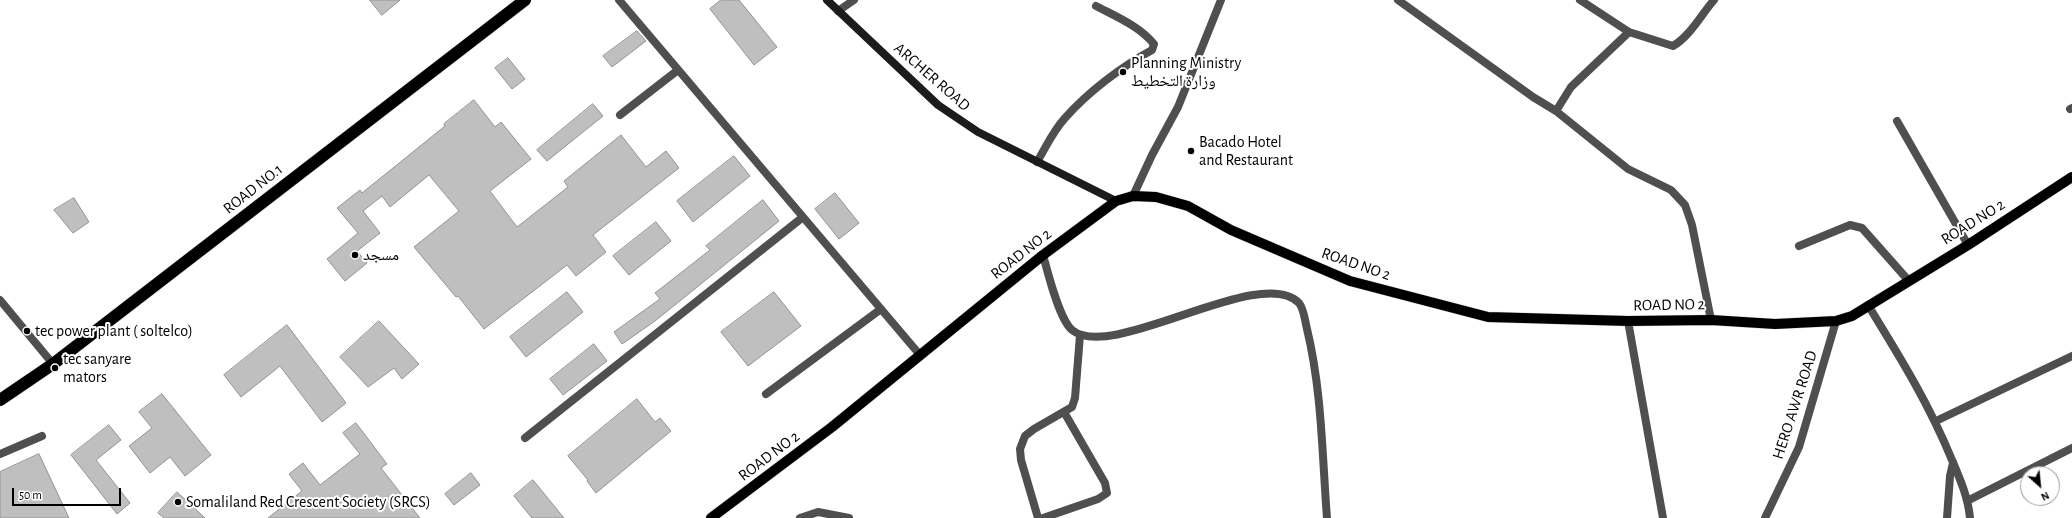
<!DOCTYPE html>
<html>
<head>
<meta charset="utf-8">
<style>
  body { margin:0 }
  #map { position:relative; width:2072px; height:518px; overflow:hidden; background:#fff; font-family:"Alegreya Sans",sans-serif }
  canvas { display:block }
  .north { position:absolute; left:2020px; top:466px; width:40px; height:40px; box-sizing:border-box; background:#fff; border:1px solid #999; border-radius:50%; rotate:153deg; font-size:11px; font-weight:700; line-height:16px; text-align:center; color:#000 }
  .north::after { content:''; display:block; margin:auto; width:14px; height:18px; background:#000; clip-path:polygon(50% 0,100% 100%,50% 72%,0 100%) }
  .scale { position:absolute; left:12px; top:488px; width:109px; height:18px; box-sizing:border-box; border:2px solid #000; border-top:0; padding-left:5px; font-size:12px; line-height:14px; white-space:nowrap; color:#000; -webkit-text-stroke:3px #fff; paint-order:stroke }
</style>
</head>
<body>
<div id="map">
<canvas width="2072" height="518"></canvas>
<div class="north">N</div>
<div class="scale">50 m</div>
</div>
<script>
const g = document.querySelector('canvas').getContext('2d');
g.lineJoin = 'round';
function fillPath(path, color) { g.fillStyle = color; g.fill(path, 'evenodd'); }
function trace(path, color, width, dash) { g.strokeStyle = color; g.lineWidth = width; g.lineCap = dash ? 'butt' : 'round'; g.setLineDash(dash || []); g.stroke(path); }
function drawText(font, color, halo, rows, align = 'center') {
  g.font = font + ' "Alegreya Sans","Noto Naskh Arabic",sans-serif'; g.lineWidth = 4; g.setLineDash([]); g.textBaseline = 'middle'; g.strokeStyle = halo; g.fillStyle = color; for (const [text, x, y, turn = 0] of rows) {
    g.save(); g.translate(x, y); g.rotate((+turn || 0) * Math.PI / 180); g.textAlign = isNaN(turn) ? turn : align; if (halo) g.strokeText(text, 0, 0); g.fillText(text, 0, 0); g.restore();
  }
}
const building = new Path2D(`
  M370,0H400L382,15Z
  M721,0H739L777,47L754,65L710,9Z
  M637,31L646,41L612,67L603,56Z
  M508,58L525,79L512,89L495,68Z
  M474,100L495,127L501,122L531,159L490,191L517,227L568,187L564,181L621,135L646,167L666,151L679,168L593,235L606,252L576,276L567,265L484,329L458,296L456,297L414,247L459,211L429,175L390,207L382,196L363,211L380,233L357,251L367,263L345,281L327,259L358,233L337,208L360,190L362,193L445,126L444,124Z
  M593,104L603,116L547,161L537,150Z
  M734,156L750,176L693,222L677,201Z
  M835,193L859,223L839,239L815,209Z
  M74,198L89,222L73,233L54,210Z
  M763,200L779,221L655,321L622,344L614,332L660,299L655,293L710,250L706,246Z
  M656,222L671,241L629,275L613,256Z
  M567,292L583,312L526,357L510,337Z
  M774,292L801,326L748,366L721,332Z
  M379,321L419,364L402,379L394,368L368,387L340,357Z
  M287,325L346,403L322,422L280,366L241,397L224,375Z
  M594,344L607,361L563,395L550,379Z
  M162,394L211,455L185,476L170,457L150,473L129,446L152,428L139,412Z
  M637,399L655,422L660,418L671,431L596,493L587,481L588,480L568,456Z
  M356,423L387,464L381,468L420,518H268L302,491L289,474L303,463L320,485L360,454L343,433Z
  M109,425L121,440L96,460L130,503L117,514L71,455Z
  M39,454L69,518H0V472Z
  M471,473L480,485L454,505L445,494Z
  M533,480L564,518H532L514,496Z
  M177,492L205,518H164L158,513Z`);
fillPath(building, '#bfbfbf');
trace(building, '#939393', 1);
const primary = new Path2D(`
  M711,518L832,427L1043,255L1116,201L1133,196L1156,197L1188,206L1231,230L1350,281L1488,317L1628,321L1711,320L1775,324L1836,321L1852,316L1968,245L2072,177`);
const highway = new Path2D(`
  M0,400L53,364L525,0`);
trace(primary, '#dbdbdb', 11);
trace(highway, '#dbdbdb', 13);
trace(new Path2D(`
  M619,0L920,355
  M838,11L854,0
  M2070,109L2072,108
  M620,115L678,70
  M1897,121L1968,245
  M1037,162C1046,147 1053,131 1065,118C1088,92 1121,67 1152,50L1154,44C1139,26 1117,17 1096,6
  M1799,246L1850,225L1862,228L1908,280
  M766,394L881,309
  M525,438L803,217
  M0,454L42,436
  M1947,518L1950,476L1953,463`), '#4f4f4f', 8);
trace(new Path2D(`
  M1398,0L1533,97L1556,111L1628,169L1671,190L1685,205L1692,225L1711,320
  M1580,0L1629,32L1673,46C1690,36 1701,15 1714,0
  M1556,111L1571,87L1629,32
  M1133,196L1152,155L1178,107L1221,0
  M1043,255C1048,273 1059,319 1072,330C1112,363 1261,263 1299,303C1304,309 1305,321 1307,329C1322,391 1322,454 1327,518
  M0,300L53,364
  M1868,305C1900,357 1929,404 1952,460C1960,479 1968,497 1970,518
  M1628,321L1663,518
  M1936,421L2072,356
  M1967,501L2072,448
  M800,518L818,512L849,518
  M1038,518L1021,460L1020,449L1025,436L1034,429L1072,407L1075,398L1080,335
  M1043,518L1098,499L1107,493L1105,483L1064,412
  M1765,518L1799,447L1836,321`), '#4f4f4f', 8);
trace(new Path2D(`
  M827,0L938,105L978,132L1116,201`), '#1c1c1c', 8);
trace(primary, '#000', 10);
trace(highway, '#000', 12);
for (const [x, y, r, color] of [
  [1123,72,4,"#000"],
  [1191,151,4,"#000"],
  [355,255,4,"#000"],
  [27,331,4,"#000"],
  [55,368,4,"#000"],
  [178,502,4,"#000"]
]) { const dot = new Path2D(); dot.arc(x, y, r, 0, 2 * Math.PI); g.fillStyle = color; g.fill(dot); trace(dot, '#fff', 1.5); }
drawText('16px', '#000', '#fff', [
  ["Planning Ministry",1131,63],
  ["وزارة التخطيط",1131,81],
  ["Bacado Hotel",1199,142],
  ["and Restaurant",1199,160],
  ["مسجد",363,255],
  ["tec power plant ( soltelco)",35,331],
  ["tec sanyare",63,359],
  ["mators",63,377],
  ["Somaliland Red Crescent Society (SRCS)",186,502]
], 'left');
drawText('16px', '#000', '#fff', [
  ["ARCHER ROAD",932,77,41],
  ["ROAD NO.1",253,189,-38],
  ["ROAD NO 2",1973,222,-32],
  ["ROAD NO 2",1021,254,-38],
  ["ROAD NO 2",1356,264,19],
  ["ROAD NO 2",1669,305,-1],
  ["HERO AWR ROAD",1795,405,-72],
  ["ROAD NO 2",769,456,-37]
]);
</script>
</body>
</html>
